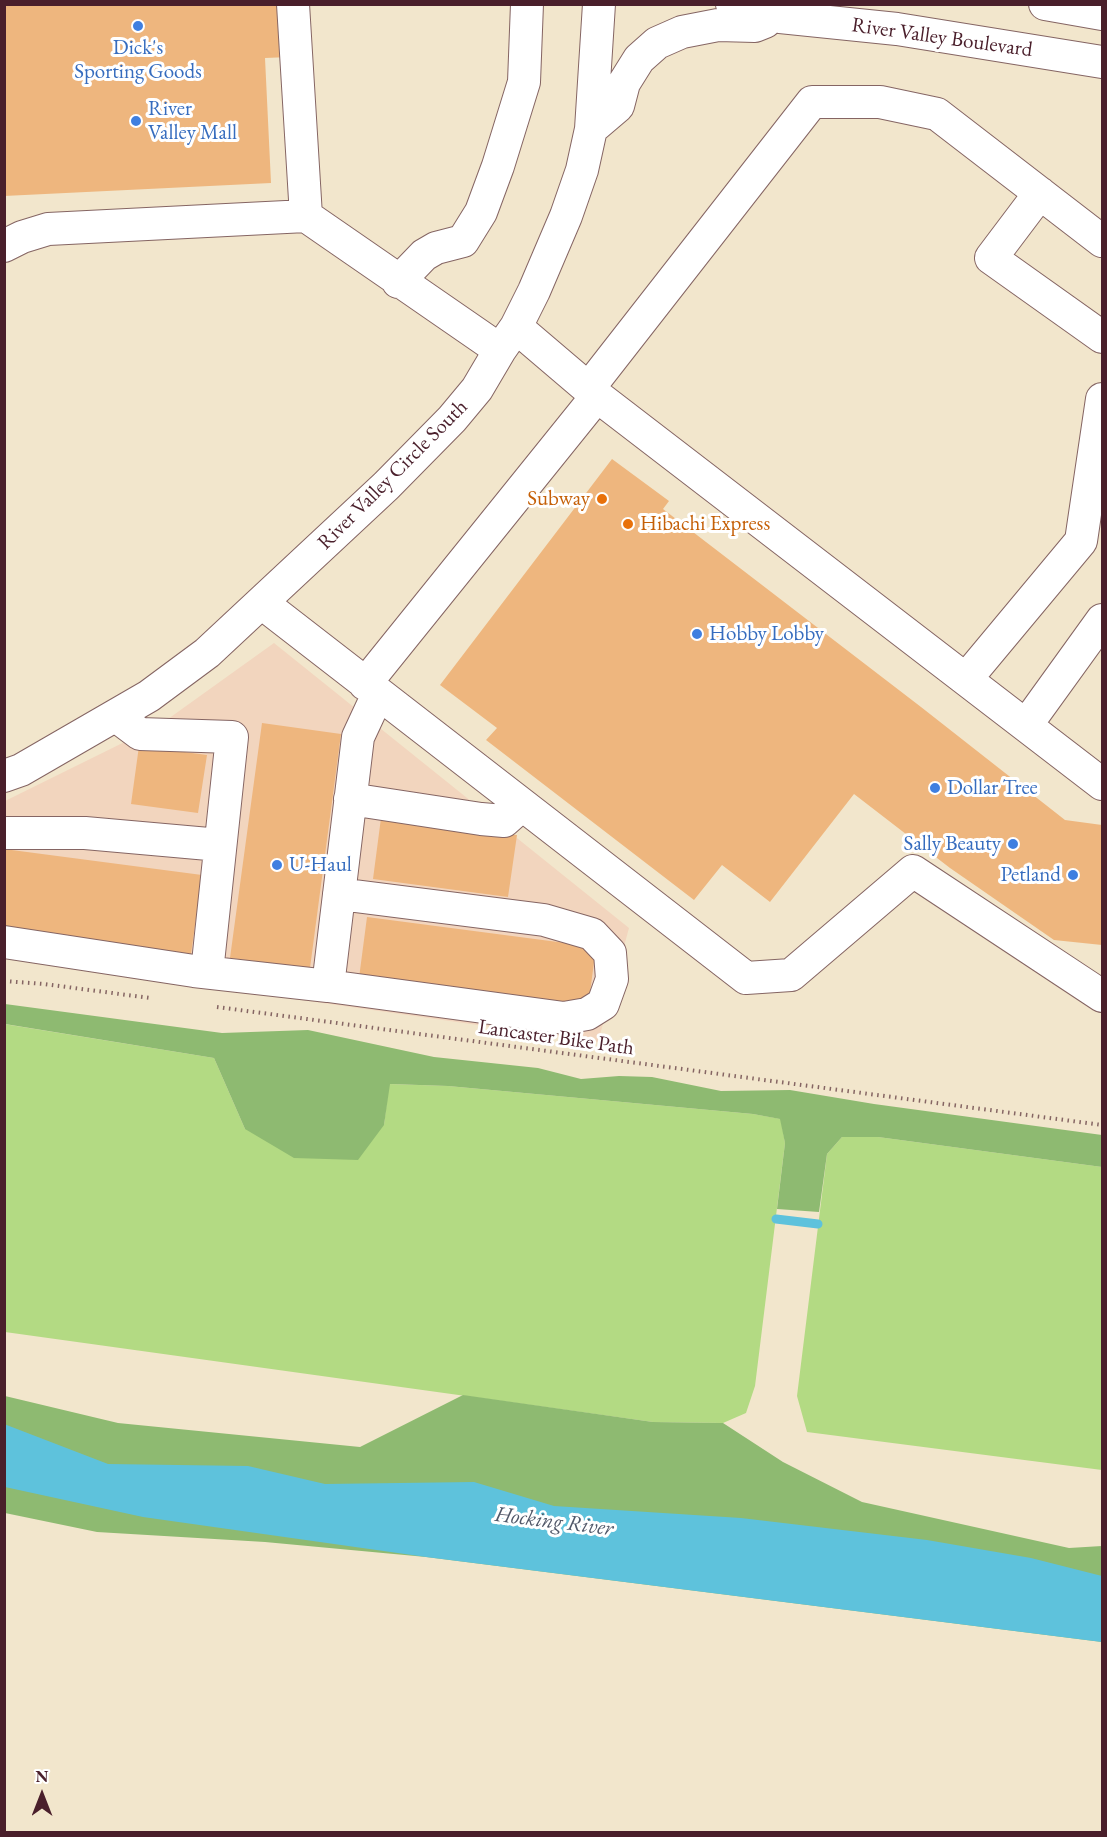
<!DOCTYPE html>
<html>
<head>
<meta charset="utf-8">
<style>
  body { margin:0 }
  #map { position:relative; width:1107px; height:1837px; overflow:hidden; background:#f2e6cc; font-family:"EB Garamond",serif }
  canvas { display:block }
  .frame { position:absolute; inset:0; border:6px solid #4a1f2b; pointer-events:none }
  .north { position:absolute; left:12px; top:1765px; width:60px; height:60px; -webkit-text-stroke:4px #fff; paint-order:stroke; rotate:0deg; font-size:16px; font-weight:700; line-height:24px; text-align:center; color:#4a1f2b }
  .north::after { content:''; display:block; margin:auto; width:21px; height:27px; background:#4a1f2b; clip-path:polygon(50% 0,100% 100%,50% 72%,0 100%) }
</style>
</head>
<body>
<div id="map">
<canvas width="1107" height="1837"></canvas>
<div class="frame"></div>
<div class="north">N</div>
</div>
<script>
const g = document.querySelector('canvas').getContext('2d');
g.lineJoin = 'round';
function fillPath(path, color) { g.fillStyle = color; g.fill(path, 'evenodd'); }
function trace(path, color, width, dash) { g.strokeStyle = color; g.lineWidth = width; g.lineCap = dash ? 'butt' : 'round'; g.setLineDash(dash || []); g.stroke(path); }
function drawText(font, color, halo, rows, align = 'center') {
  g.font = font + ' "EB Garamond",serif'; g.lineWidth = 6; g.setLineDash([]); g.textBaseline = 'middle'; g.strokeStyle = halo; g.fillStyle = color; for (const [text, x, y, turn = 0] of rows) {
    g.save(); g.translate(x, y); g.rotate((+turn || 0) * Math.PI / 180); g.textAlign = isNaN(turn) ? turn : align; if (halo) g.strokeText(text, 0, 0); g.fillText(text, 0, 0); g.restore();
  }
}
fillPath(new Path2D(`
  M274,643L629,928L598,1042L5,958V801L161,724Z`), '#f2d5be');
fillPath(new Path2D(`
  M4,1024L214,1058L245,1129L384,1125L389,1084L448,1086L753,1114L781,1119L785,1143L755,1386L746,1413L723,1423L653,1422L5,1332Z
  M842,1137H878L1102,1167V1470L807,1432L797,1396L827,1154Z`), '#b3da83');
fillPath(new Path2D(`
  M5,1004L222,1033L308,1030L434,1057L538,1068L581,1079L619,1076L652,1077L721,1091L790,1090L874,1104L1102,1135V1167L878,1137H842L827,1154L819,1212L777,1209L785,1143L780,1119L753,1114L448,1086L390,1084L384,1125L358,1160L294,1158L245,1129L214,1058L5,1024Z
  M463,1395L653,1422L723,1423L783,1462L862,1502L1069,1548L1102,1546V1642L426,1557L265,1542L97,1532L5,1513V1396L118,1423L360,1447Z`), '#8eba71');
fillPath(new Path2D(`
  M4,1424L108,1464L248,1466L325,1484L474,1482L554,1506L741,1518L927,1540L1031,1558L1102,1576V1642L426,1557L143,1517L5,1487Z`), '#5ec2dc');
trace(new Path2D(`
  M776,1219L818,1224`), '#5ec2dc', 9);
fillPath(new Path2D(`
  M4,4H288L290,57L265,58L271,183L4,196Z
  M612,459L669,501L663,509L921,707L1065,820L1102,825V945L1054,940L950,868L854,794L770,902L722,865L694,900L486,740L497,728L440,685Z
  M262,723L341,734L310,968L230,958Z
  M139,746L207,755L198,813L131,804Z
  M381,818L517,835L508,897L373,879Z
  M4,849L202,875L191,954L4,930Z
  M367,917L596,947L588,1008L359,978Z`), '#eeb67e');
const minor = new Path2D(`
  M293,4L306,216L500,350
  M732,4L755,6L780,17L897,29L1102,62
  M1045,4L1102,14
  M591,129L618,106L624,83L639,59L657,43L682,32L718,25L755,26L765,22
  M1040,193L991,258L1102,337
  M4,246L22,237L48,229L306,216
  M398,282L424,255L436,248L463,241L481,212L498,166L524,82L527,4
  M516,327L597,396
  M588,389L812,102H880L937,114L1102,241
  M262,603L746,978L791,975L913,871L1102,996
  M966,679L1081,541L1102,399
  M365,684L597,396L1102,784
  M116,716L140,734L232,737L207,972
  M1027,724L1102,620
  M4,776L21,770L149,696L207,653L386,486L452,419L477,389L500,350L516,327L534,291L566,216L582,170L591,129L599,4
  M350,799L481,819L504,821L522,805
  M4,833H85L220,845
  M4,942L194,971L328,986L564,1018L587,1014L603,1004L612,979L610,953L592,934L544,920L339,894
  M328,986L358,737L378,694`);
trace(minor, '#856563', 34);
trace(new Path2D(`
  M4,981L44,984L150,998
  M217,1007L1102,1125`), '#856563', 4, [1.5, 4.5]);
trace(minor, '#fff', 32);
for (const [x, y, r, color] of [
  [138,26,6,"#3f7fe0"],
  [136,121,6,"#3f7fe0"],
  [602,499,6,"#e8710a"],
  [628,524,6,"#e8710a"],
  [697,634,6,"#3f7fe0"],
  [935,788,6,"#3f7fe0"],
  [1013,844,6,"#3f7fe0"],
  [277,865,6,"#3f7fe0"],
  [1073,875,6,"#3f7fe0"]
]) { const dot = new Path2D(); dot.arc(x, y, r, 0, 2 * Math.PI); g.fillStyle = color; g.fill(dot); trace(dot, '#fff', 2); }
drawText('21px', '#4a1f2b', '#fff', [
  ["River Valley Boulevard",942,38,8],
  ["River Valley Circle South",393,475,-45],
  ["Lancaster Bike Path",556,1038,8]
]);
drawText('21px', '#366cbe', '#fff', [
  ["Dick's",138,48,"center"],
  ["Sporting Goods",138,72,"center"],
  ["River",148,109],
  ["Valley Mall",148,133],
  ["Hobby Lobby",709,634],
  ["Dollar Tree",947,788],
  ["Sally Beauty",1001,844,"right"],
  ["U-Haul",289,865],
  ["Petland",1061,875,"right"]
], 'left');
drawText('21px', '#c56008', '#fff', [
  ["Subway",590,499],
  ["Hibachi Express",640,524,"left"]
], 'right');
drawText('italic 22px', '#515869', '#fff', [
  ["Hocking River",554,1522,7]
]);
</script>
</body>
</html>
